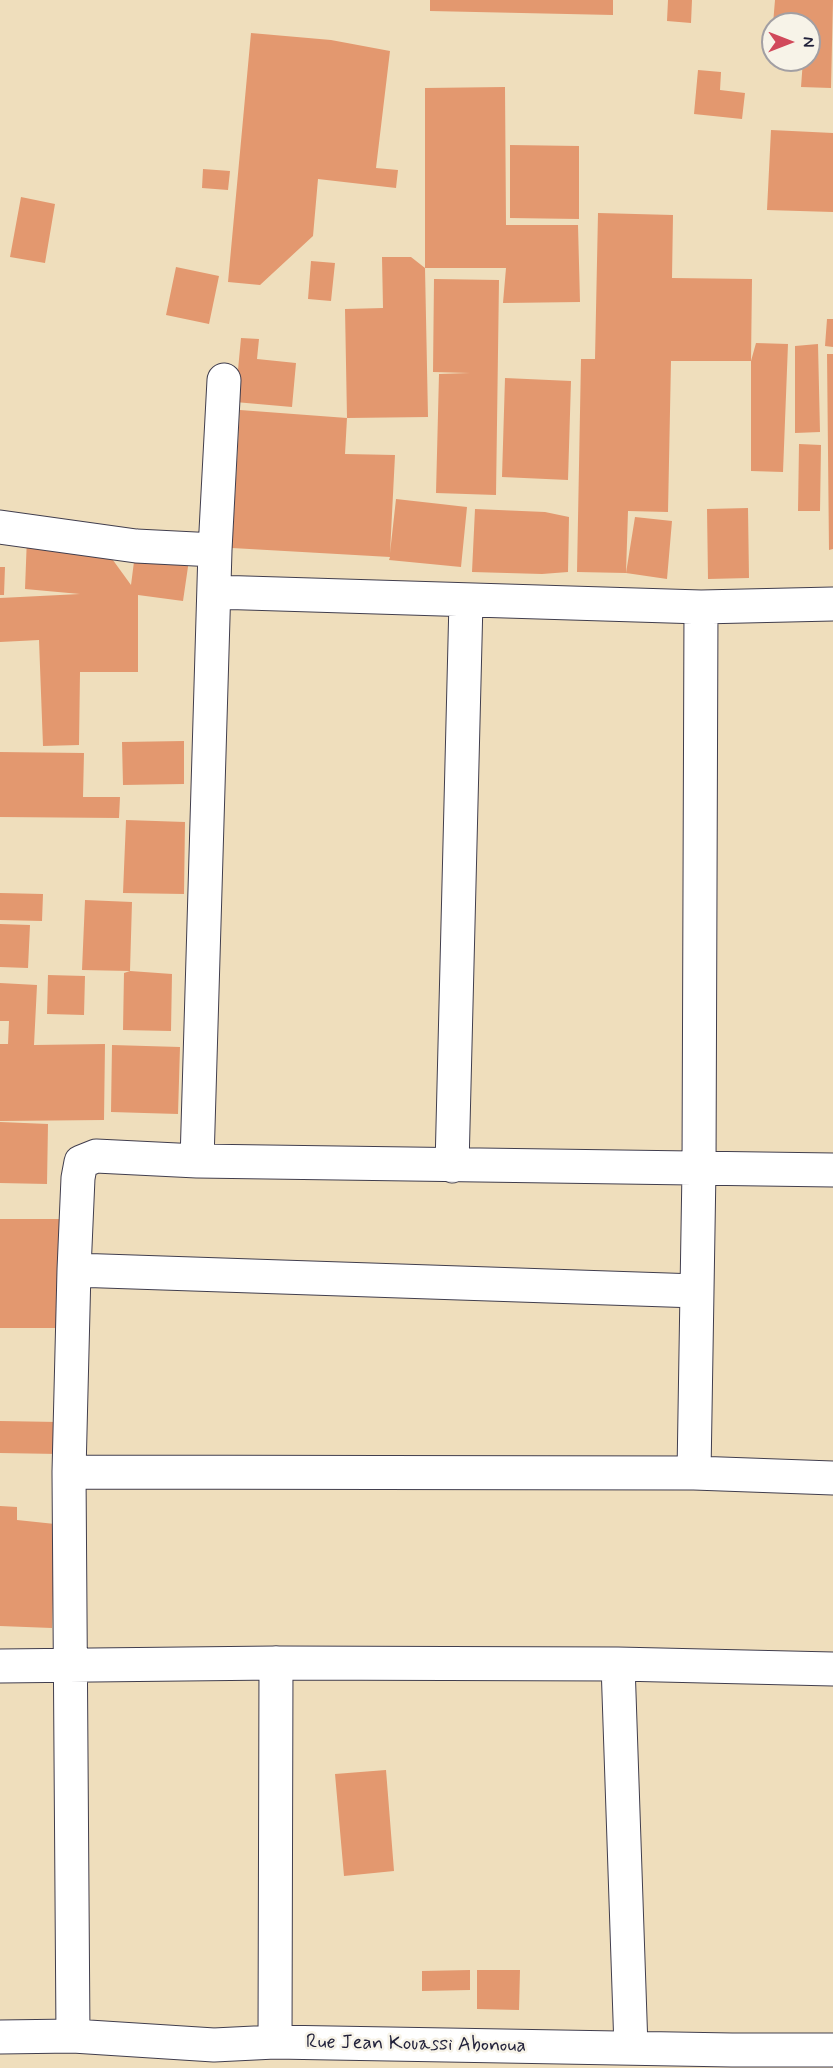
<!DOCTYPE html>
<html>
<head>
<meta charset="utf-8">
<style>
  body { margin:0 }
  #map { position:relative; width:833px; height:2068px; overflow:hidden; background:#efdebc; font-family:Mynerve,sans-serif }
  canvas { display:block }
  .north { position:absolute; left:761px; top:12px; width:60px; height:60px; box-sizing:border-box; background:#f7f3e8; border:2px solid #a29fa3; border-radius:50%; rotate:90deg; font-size:16px; font-weight:700; line-height:24px; text-align:center; color:#22223b }
  .north::after { content:''; display:block; margin:auto; width:21px; height:27px; background:#d1495b; clip-path:polygon(50% 0,100% 100%,50% 72%,0 100%) }
</style>
</head>
<body>
<div id="map">
<canvas width="833" height="2068"></canvas>
<div class="north">N</div>
</div>
<script>
const g = document.querySelector('canvas').getContext('2d');
g.lineJoin = 'round';
function fillPath(path, color) { g.fillStyle = color; g.fill(path, 'evenodd'); }
function trace(path, color, width, dash) { g.strokeStyle = color; g.lineWidth = width; g.lineCap = dash ? 'butt' : 'round'; g.setLineDash(dash || []); g.stroke(path); }
function drawText(font, color, halo, rows, align = 'center') {
  g.font = font + ' Mynerve,sans-serif'; g.lineWidth = 5; g.setLineDash([]); g.textBaseline = 'middle'; g.strokeStyle = halo; g.fillStyle = color; for (const [text, x, y, turn = 0] of rows) {
    g.save(); g.translate(x, y); g.rotate((+turn || 0) * Math.PI / 180); g.textAlign = isNaN(turn) ? turn : align; if (halo) g.strokeText(text, 0, 0); g.fillText(text, 0, 0); g.restore();
  }
}
fillPath(new Path2D(`
  M430,0H613V15L430,11Z
  M668,0H692L691,23L667,21Z
  M775,0H833L831,88L801,87L803,60H809V24H773Z
  M251,33L331,40L390,51L376,168L398,170L396,188L318,179L313,236L260,285L228,282Z
  M698,70L721,72L720,90L745,93L742,119L694,114Z
  M505,87L506,225H578L580,302L503,303L506,268H425V88Z
  M771,130L833,133V212L767,210Z
  M510,145L579,146V219L510,218Z
  M203,169L230,171L228,190L202,188Z
  M21,197L55,204L45,263L10,257Z
  M598,213L673,215L672,278L752,279L751,361L756,343L788,344L783,472L751,471V361H671L668,512L628,511L626,573L577,572L581,359H595Z
  M382,257H411L425,268L428,417L347,418L345,454L395,455L390,553L396,499L467,507L461,567L389,560L390,557L232,548L240,410L347,418L345,309L383,308Z
  M311,261L335,263L331,301L308,299Z
  M176,267L219,276L209,324L166,315Z
  M434,279L499,280L496,495L436,493L439,374L470,373L433,372Z
  M827,319H833V347L825,346Z
  M241,338L259,339L257,359L296,363L292,407L235,402Z
  M818,344L820,432L795,433V346Z
  M827,354H833V549L829,550Z
  M505,378L571,381L568,480L502,477Z
  M799,444L821,445L820,511H798Z
  M748,508L749,578L708,579L707,509Z
  M475,509L545,512L569,517L568,572L542,574L472,572Z
  M635,517L672,521L667,579L626,573Z
  M27,537L110,556L131,585L136,546L190,553L183,601L138,595V672H80L79,745L43,746L39,640L0,642V598L80,594L25,589Z
  M0,567H5L4,595H0Z
  M184,741V784L123,785L122,742Z
  M0,752L84,753L83,797H120L119,818L0,817Z
  M126,820L185,822L184,894L123,893Z
  M0,893L43,894L42,921L0,920Z
  M85,900L132,902L130,971L82,970Z
  M0,924L30,925L28,968L0,967Z
  M130,971L172,974L171,1031L123,1030L124,973Z
  M48,975L85,976L84,1015L47,1014Z
  M0,983L37,985L34,1045L105,1044L104,1120L0,1121V1044H8L9,1021H0Z
  M112,1045L180,1047L178,1114L111,1112Z
  M0,1122L48,1124L47,1184L0,1183Z
  M0,1219H59L60,1328H0Z
  M0,1421L58,1422V1454L0,1453Z
  M0,1506L17,1507V1520L55,1524L52,1628L0,1626Z
  M386,1770L394,1871L344,1876L335,1774Z
  M470,1970V1990L422,1991V1971Z
  M477,1970H520L519,2010L477,2009Z`), '#e3986f');
const minor = new Path2D(`
  M0,527L136,546L215,550
  M214,592L701,607L833,604
  M197,1161L215,550L224,380
  M452,1166L466,601
  M74,1270L697,1291
  M69,1472L694,1473L833,1478
  M694,1473L699,1169L701,607
  M618,1664L631,2048
  M0,1666L276,1663L618,1664L833,1669
  M73,2036L69,1472L74,1270L78,1178L81,1162L96,1156L197,1161L833,1170
  M0,2037L73,2036L214,2045L275,2042L732,2050H833
  M275,2042L276,1663`);
trace(minor, '#413e4e', 35);
trace(minor, '#fff', 33);
drawText('20px', '#22223b', '#f7f3e8', [
  ["Rue Jean Kouassi Abonoua",416,2045,1]
]);
</script>
</body>
</html>
